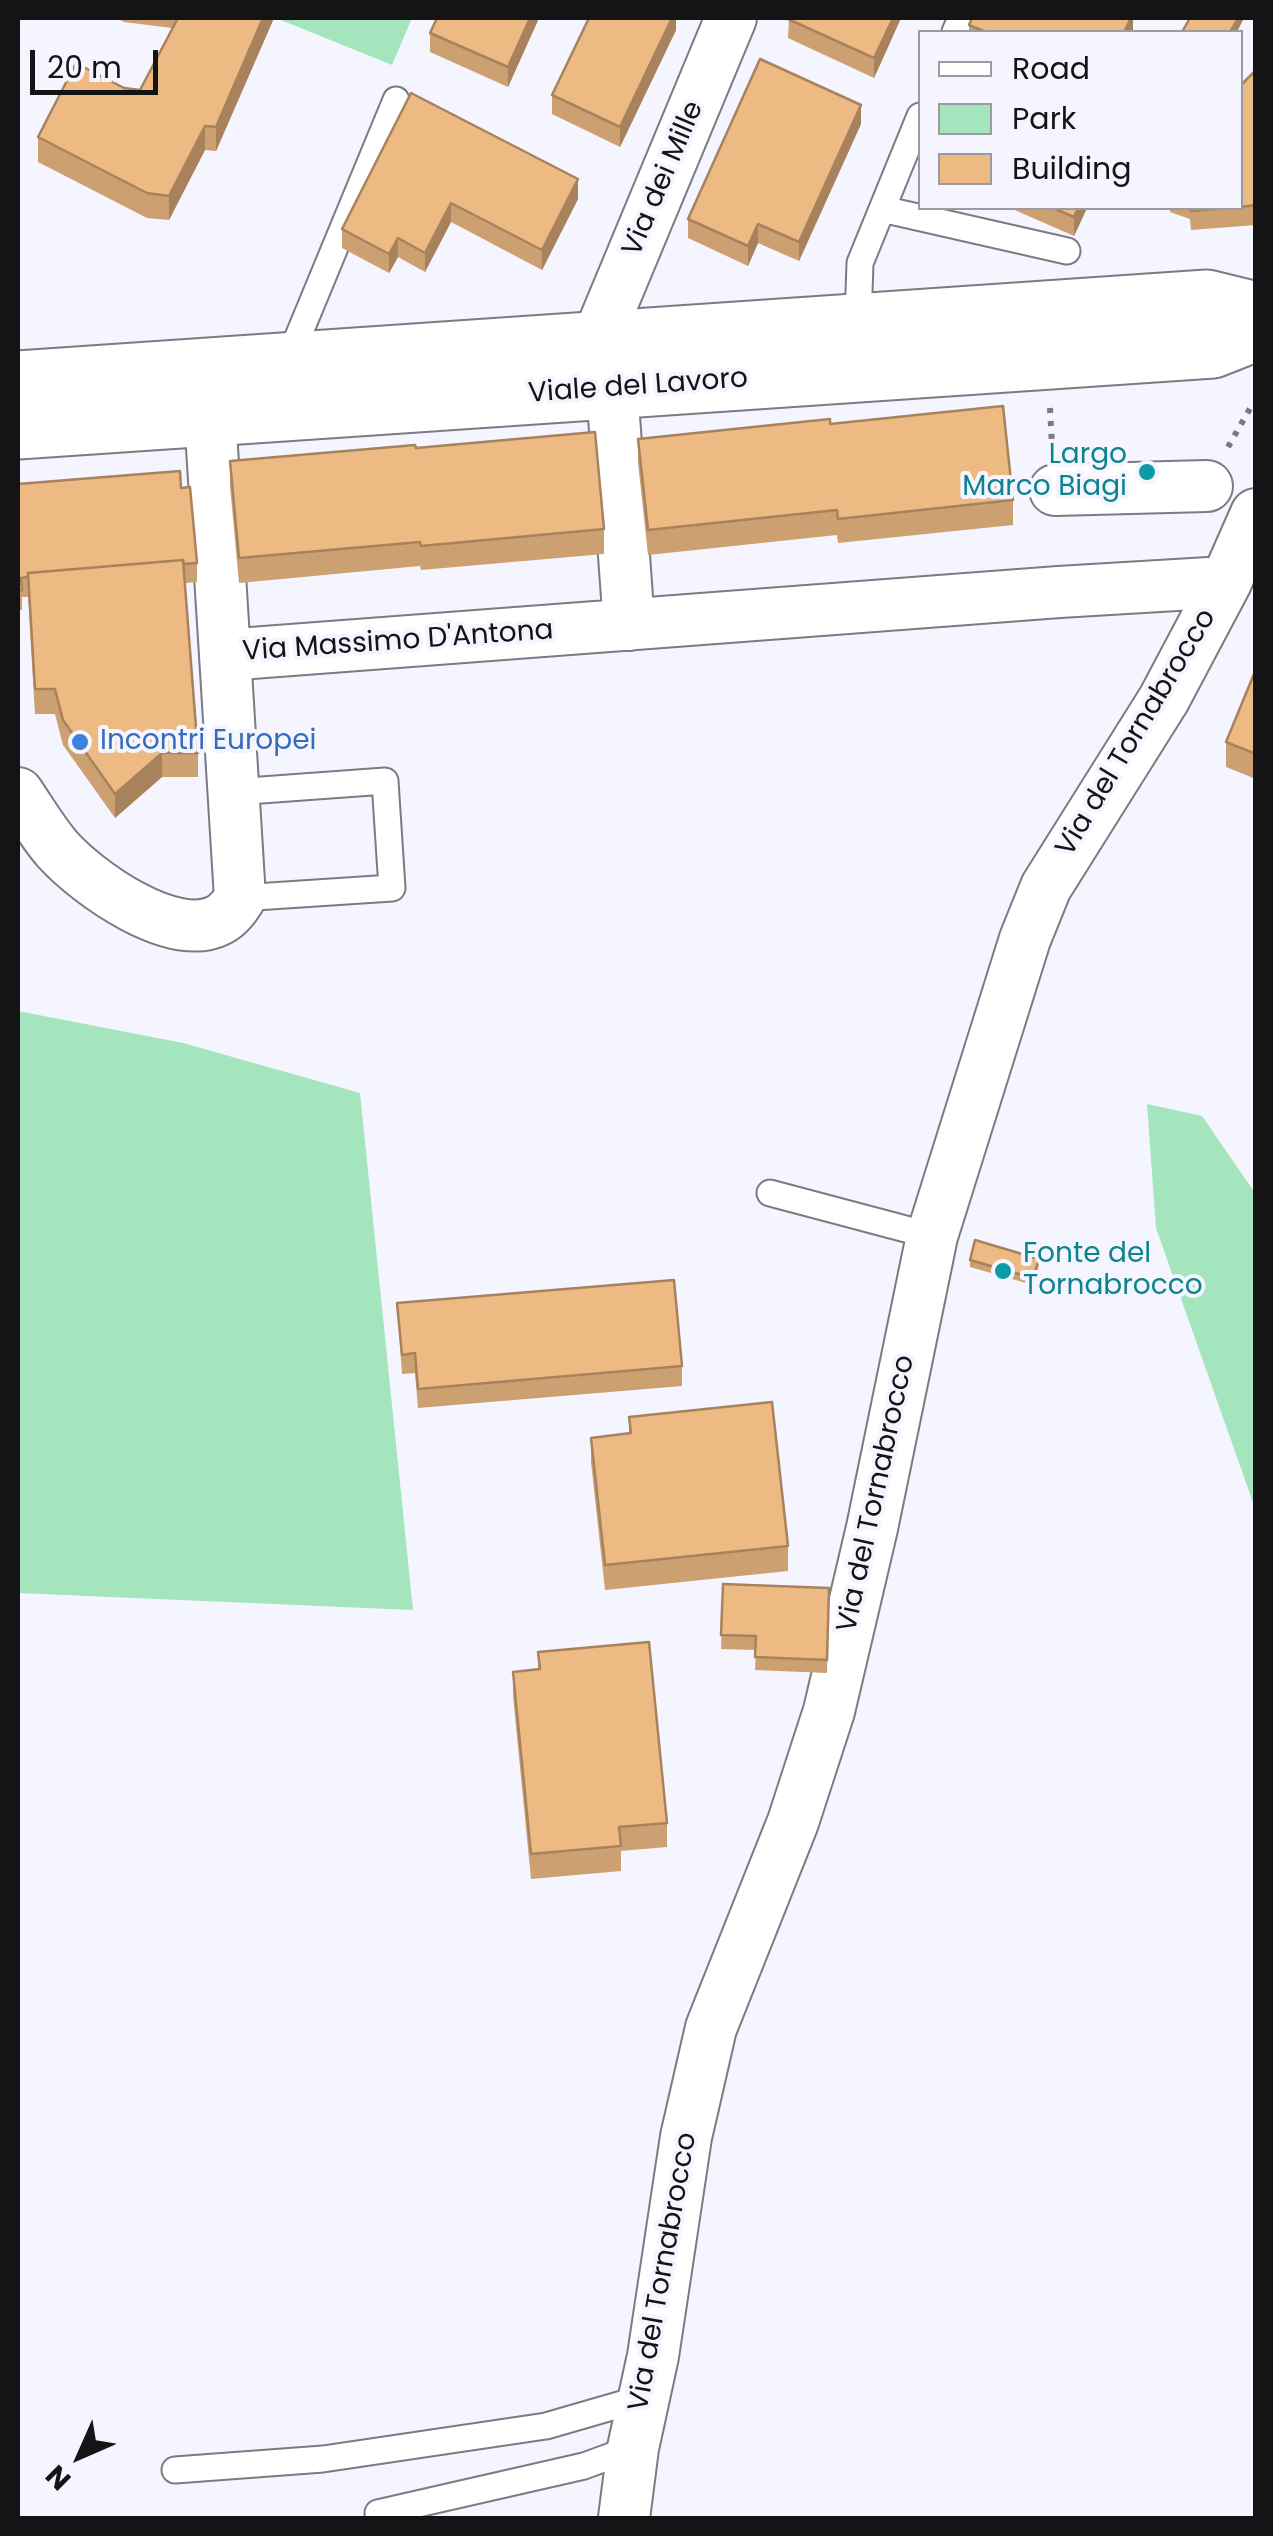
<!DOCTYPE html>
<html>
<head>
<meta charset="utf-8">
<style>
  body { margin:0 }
  #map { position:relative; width:1273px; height:2536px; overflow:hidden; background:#f4f5fe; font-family:Poppins,sans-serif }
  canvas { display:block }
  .frame { position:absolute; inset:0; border:20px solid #141417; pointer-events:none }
  .legend { position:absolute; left:918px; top:30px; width:325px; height:180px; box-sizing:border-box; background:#f4f5fe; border:2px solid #9a9ba2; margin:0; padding:12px 18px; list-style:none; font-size:30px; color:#141417 }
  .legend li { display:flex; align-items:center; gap:20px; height:50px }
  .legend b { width:50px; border:2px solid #9a9ba2 }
  .north { position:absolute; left:30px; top:2406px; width:100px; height:100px; -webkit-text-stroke:8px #f4f5fe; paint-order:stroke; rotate:225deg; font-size:28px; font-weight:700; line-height:40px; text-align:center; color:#141417 }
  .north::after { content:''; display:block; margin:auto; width:35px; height:45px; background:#141417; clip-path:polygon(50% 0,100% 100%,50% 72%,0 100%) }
  .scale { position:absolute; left:30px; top:50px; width:128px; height:45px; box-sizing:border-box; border:5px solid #141417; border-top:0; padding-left:12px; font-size:30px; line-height:35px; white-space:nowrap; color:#141417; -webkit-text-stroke:8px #f4f5fe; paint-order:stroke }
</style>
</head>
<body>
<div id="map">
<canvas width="1273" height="2536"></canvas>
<div class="frame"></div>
<ul class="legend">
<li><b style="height:12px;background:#fff"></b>Road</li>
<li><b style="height:28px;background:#a4e5be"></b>Park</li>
<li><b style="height:28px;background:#eeba84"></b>Building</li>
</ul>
<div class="north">N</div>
<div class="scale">20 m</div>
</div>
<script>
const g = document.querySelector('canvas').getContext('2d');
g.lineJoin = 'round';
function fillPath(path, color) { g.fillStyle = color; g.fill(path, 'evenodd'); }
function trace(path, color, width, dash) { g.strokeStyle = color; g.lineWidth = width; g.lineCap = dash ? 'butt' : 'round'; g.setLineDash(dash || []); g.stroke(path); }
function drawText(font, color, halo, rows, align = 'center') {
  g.font = font + ' Poppins,sans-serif'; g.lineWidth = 8; g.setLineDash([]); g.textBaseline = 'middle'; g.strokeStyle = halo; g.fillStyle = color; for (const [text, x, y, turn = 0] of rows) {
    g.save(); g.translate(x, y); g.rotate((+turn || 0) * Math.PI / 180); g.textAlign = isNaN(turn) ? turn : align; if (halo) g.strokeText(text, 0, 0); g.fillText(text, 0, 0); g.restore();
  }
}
fillPath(new Path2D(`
  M282,18H412L392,65L281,20Z
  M18,1011L183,1043L360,1093L413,1610L18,1593Z
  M1147,1104L1202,1116L1255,1193V1508L1156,1228Z`), '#a4e5be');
const lane = new Path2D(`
  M955,32L961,18
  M882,209L1067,251
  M858,322L860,263L920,116
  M288,361L396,100
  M234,792L385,781L392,888L240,898
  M770,1193L932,1236
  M175,2470L323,2459L546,2426L643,2398
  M378,2513L584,2466L633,2448`);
const street = new Path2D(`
  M597,340L731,18
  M612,389L629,625
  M210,416L225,655L1059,592L1226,582
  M1055,490L1207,486
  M18,793C31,812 43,833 58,850C88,883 173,944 219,920C229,915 235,906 240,898L225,655
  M624,2518L633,2448L653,2356L686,2137L711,2028L793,1822L829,1711L872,1528L932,1236L1025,939L1046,887L1164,699L1226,582L1256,514`);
const secondary = new Path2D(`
  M18,379L1207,298L1256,310
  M18,431L1213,350L1256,333`);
trace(lane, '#7a7b83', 29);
trace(street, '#7a7b83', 54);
trace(secondary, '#7a7b83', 59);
trace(new Path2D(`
  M1050,408L1052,446
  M1228,447L1252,405`), '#797a80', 6, [5, 8]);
trace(lane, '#fff', 25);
trace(street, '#fff', 50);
trace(secondary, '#fff', 55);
fillPath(new Path2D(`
  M116,18H274L216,151L205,150L169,220L147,218L38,162V137L124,88L140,90L172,28L124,22Z
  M437,18H539L508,87L430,52V33Z
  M676,18V30L620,147L552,114V95Z
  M789,18H901L874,78L788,38Z
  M1133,18V32H969V25Z
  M1256,70V225L1191,230L1190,219L1170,212V208H1240V86Z
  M411,93L578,199L542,270L451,222L425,272L398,257L389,273L342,248V229Z
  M861,124L799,261L758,243L748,266L688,238V219Z
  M1010,208H1087L1074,236Z
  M830,424L1013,500V525L838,543L837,535L648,555L638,463V439Z
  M416,448L604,529V554L421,570L420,566L239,583L230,486V461Z
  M18,484L181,488L197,563V582L185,583L198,753V777H162L115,818L63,745L55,714H35L28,597H22V610H18Z
  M1256,669V779L1226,767V742Z
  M970,1260L1039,1265L1033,1285L970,1267Z
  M397,1303L682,1366V1386L418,1408L415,1373L402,1374Z
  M629,1417L788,1546V1571L605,1590L591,1462V1438L629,1434Z
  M723,1584L829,1588L827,1673L755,1670L756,1650L721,1649Z
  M538,1652L667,1823V1847L621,1851V1871L531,1879L513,1696V1672L538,1669Z`), '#cda072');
fillPath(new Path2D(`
  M263,18H274L216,151V127Z
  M530,18H539L508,87V67Z
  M672,18H676V30L620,147V127Z
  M893,18H901L874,78V58Z
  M1131,18H1133V32H1124Z
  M1238,18H1244L1237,32H1230Z
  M861,105V124L799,261V242Z
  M205,126V150L169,220V196Z
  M578,179V199L542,270V250Z
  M451,203V222L425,272V253Z
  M1078,208H1087L1074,236V217Z
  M758,224V243L748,266V246Z
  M398,238V257L389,273V254Z
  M162,753V777L115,818V794Z`), '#a7825c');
const building = new Path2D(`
  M178,18H263L216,127L205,126L169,196L147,193L38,137L76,63L124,88L140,90Z
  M437,18H530L508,67L430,33Z
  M589,18H672L620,127L552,95Z
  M789,18H893L874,58L788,19Z
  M972,18H1131L1124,32H986L969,25Z
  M1190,18H1238L1230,32H1182Z
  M760,59L861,105L799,242L758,224L748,246L688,219Z
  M1256,70V205L1240,207V86Z
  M411,93L578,179L542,250L451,203L425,253L398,238L389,254L342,229Z
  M1053,208H1078L1074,217Z
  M1190,208H1229L1191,211Z
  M1003,406L1013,500L838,519L837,510L648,530L638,439L830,419V424Z
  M595,432L604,529L421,546L420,542L239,558L230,461L415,445L416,448Z
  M180,471L181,488L190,487L197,563L184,564L183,560L28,573V577L21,578L22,590L18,591V484Z
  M183,560L198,753H162L115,794L63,720L55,689H35L28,573Z
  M1256,669V754L1226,742Z
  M975,1240L1039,1259L1033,1278L970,1260Z
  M674,1280L682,1366L418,1389L415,1353L402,1355L397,1303Z
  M772,1402L788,1546L605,1565L591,1438L631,1433L629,1417Z
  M723,1584L829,1588L827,1660L755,1657L756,1636L721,1635Z
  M649,1642L667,1823L619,1827L621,1846L531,1854L513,1672L540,1669L538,1652Z`);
fillPath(building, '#eeba84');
trace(building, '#a7825c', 2.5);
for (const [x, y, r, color] of [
  [1147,472,10,"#0f9aa8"],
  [80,742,10,"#3f7fe0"],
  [1003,1271,10,"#0f9aa8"]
]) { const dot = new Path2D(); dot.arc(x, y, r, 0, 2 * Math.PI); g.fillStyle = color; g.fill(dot); trace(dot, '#f4f5fe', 4); }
drawText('28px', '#141417', '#f4f5fe', [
  ["Via dei Mille",664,179,-67],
  ["Viale del Lavoro",638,387,-4],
  ["Via Massimo D'Antona",398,642,-4],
  ["Via del Tornabrocco",1137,733,-59],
  ["Via del Tornabrocco",877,1494,-78],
  ["Via del Tornabrocco",664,2272,-80]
]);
drawText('28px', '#0d838f', '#f4f5fe', [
  ["Largo",1127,456],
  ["Marco Biagi",1127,488],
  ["Fonte del",1023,1255,"left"],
  ["Tornabrocco",1023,1287,"left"]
], 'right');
drawText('28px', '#366cbe', '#f4f5fe', [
  ["Incontri Europei",100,742]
], 'left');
</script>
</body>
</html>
